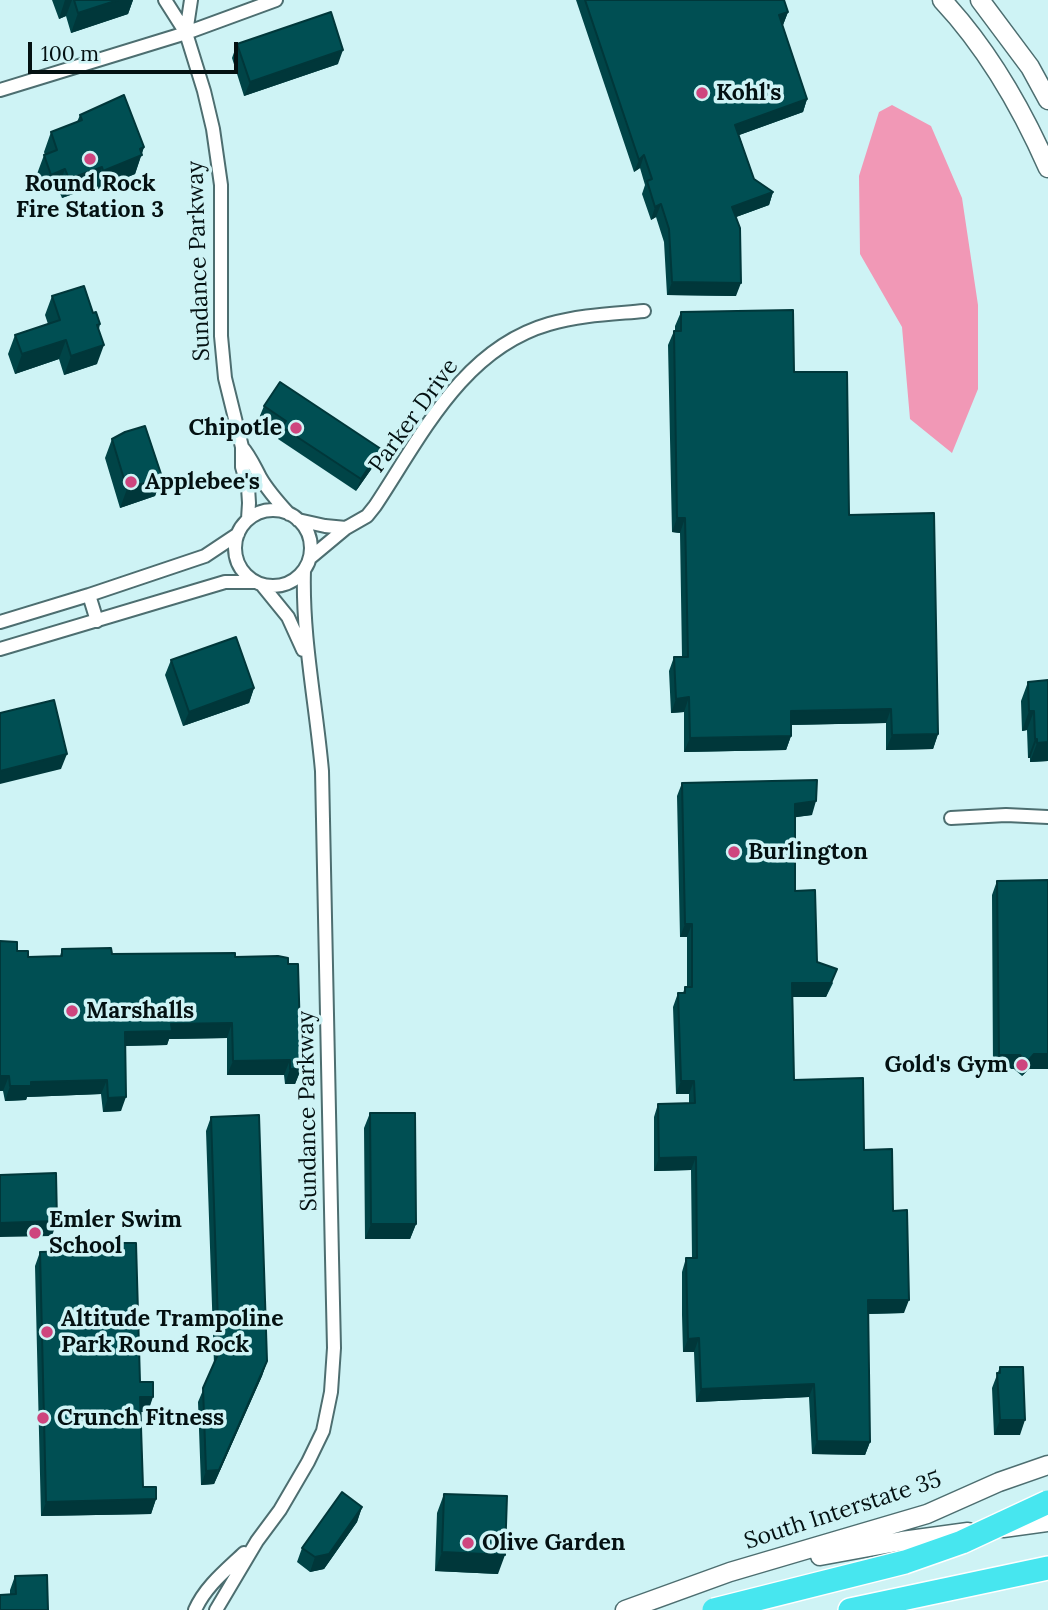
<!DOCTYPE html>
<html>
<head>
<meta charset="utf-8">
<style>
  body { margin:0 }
  #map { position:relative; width:1048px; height:1610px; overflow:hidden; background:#cef3f5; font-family:Lora,serif }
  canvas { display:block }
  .scale { position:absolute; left:28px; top:42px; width:210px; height:32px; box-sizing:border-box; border:4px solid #041112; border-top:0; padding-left:9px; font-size:21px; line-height:24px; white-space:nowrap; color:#041112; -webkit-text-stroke:5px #cef3f5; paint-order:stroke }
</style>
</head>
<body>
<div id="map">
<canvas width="1048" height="1610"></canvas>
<div class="scale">100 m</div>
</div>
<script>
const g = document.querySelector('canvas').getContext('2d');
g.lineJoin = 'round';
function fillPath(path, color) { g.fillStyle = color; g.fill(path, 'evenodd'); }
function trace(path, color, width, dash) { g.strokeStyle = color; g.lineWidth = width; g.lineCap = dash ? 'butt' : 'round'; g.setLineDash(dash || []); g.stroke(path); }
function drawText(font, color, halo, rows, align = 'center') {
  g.font = font + ' Lora,serif'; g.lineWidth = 7; g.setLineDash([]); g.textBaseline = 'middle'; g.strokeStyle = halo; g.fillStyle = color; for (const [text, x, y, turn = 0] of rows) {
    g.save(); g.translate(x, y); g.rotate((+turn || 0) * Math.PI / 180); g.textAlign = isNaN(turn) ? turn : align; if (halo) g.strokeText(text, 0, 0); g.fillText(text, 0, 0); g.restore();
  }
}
fillPath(new Path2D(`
  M892,105L931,126L962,198L978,305V389L952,453L910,419L902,327L860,254L859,176L879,112Z`), '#f198b6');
const street = new Path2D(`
  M165,0L186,33L204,91L213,129L221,185V336L225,378L242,447V467L248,487L249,503L248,519
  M186,33L191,0
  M0,90L186,33L276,0
  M242,447C250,456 254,466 260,477C268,491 278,502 289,514
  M235 548a38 38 0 1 1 76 0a38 38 0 1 1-76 0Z
  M298,520L325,526L346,528
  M310,558L346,528L367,516L375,506C421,437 462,349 549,324C580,315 612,314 644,311
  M262,585L288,617L303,650
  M89,595L97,621
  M0,622L89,595L205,556L238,534
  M0,649L225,582H256
  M951,818L1006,815L1048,817
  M195,1610C205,1587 225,1571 244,1553
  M216,1610L257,1541L280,1510L308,1462L323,1431L331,1392L334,1348L332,1258L322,771C316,703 302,638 304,570`);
const secondary = new Path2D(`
  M942,0C987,48 1022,109 1048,168
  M980,0L1030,67L1048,100
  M1003,1528L1048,1522
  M820,1556L902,1541L968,1532
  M625,1610L730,1572L927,1514L999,1482L1048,1465`);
const highway = new Path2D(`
  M850,1610L1048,1568`);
trace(street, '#4d6e70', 16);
trace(secondary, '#4d6e70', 21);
trace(highway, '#fff', 26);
trace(street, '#fff', 12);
trace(secondary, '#fff', 18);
trace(highway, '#47e6ef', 23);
const highwayBridge = new Path2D(`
  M714,1610L905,1562L962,1542L1048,1502`);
trace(highwayBridge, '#fff', 26, []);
trace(highwayBridge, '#47e6ef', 23);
fillPath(new Path2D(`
  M52,0H133L128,14L71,33L66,16L59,19Z
  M576,0H784L788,12L783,25H782L807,99L803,112L739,135L754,179L773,192L769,205L736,217V296L667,295L664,242L656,217L651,220L642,194L645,185L640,168L634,172Z
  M237,44L338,64L244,96L232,58Z
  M80,115L144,147L135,174L96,190L95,186L62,198L58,189L44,194L37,174L44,155H45L44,152L51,132L77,122Z
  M52,296L93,313L100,324L99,329L97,364L64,375L59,359L15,374L8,354L15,335L48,324L45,315Z
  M681,312L794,372L849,515L938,734L933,749L886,750V723L791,725V736L786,750L684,752V712L671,713L669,671L674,657H682L680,533L672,532L668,345L674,331H675V326Z
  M264,406L377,461L356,491L278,439L280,432L259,418Z
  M112,439L162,477L155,496L120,508L105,458Z
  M171,660L254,688L249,703L183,726L165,675Z
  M1028,682L1048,761L1030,762V758H1028L1027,730L1022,731L1021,701Z
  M682,783L812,815L795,817V891L817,962L833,983L826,997H793L794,1080L864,1150L893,1211L904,1313L868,1314L870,1442L865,1455L812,1454L809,1397L696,1402L694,1352H683L682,1315V1272L686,1258H692L691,1170L654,1171V1117L658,1104L689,1103V1094H676L673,1007L678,993H683L685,987H687V937H680L677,796Z
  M997,881L1029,1069L1022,1076L1014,1069H993L992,895Z
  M0,941L28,957L60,956L62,949L112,954L235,957L288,964L301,1069L295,1084H285L284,1075H227V1038L169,1039L167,1045L125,1046L121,1111L103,1112L101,1094L27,1097L26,1100L5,1101L3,1091H0Z
  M370,1113L416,1224L410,1239H365L364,1128Z
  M211,1117L267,1361L262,1376L214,1484L201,1485L198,1402L214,1364L206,1131Z
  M119,1243L140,1382L148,1412H141L143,1487L156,1499L151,1514L41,1516L35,1266L40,1252L117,1250Z
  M1000,1367L1020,1435H994L992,1388Z
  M444,1494L498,1574L435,1571L437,1513Z
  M362,1507L357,1522L324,1569L310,1572L297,1562L302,1548Z
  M15,1576L48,1610L10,1595V1590Z`), '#004447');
fillPath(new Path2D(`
  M65,0H72L66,16L59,19Z
  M118,0H133L128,14L71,33L78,13Z
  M788,12L783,25L774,28L779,15Z
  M343,50L338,64L244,96L250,82Z
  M807,99L803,112L731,138L735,125Z
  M144,147L135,174L96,190L103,171Z
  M644,155L640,168L634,172L639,160Z
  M102,167L95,186L62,198L69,179Z
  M65,169L58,189L44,194L51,175Z
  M773,192L769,205L728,220L732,207Z
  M661,204L656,217L651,220L655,207Z
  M672,282L741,283L736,296L667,295Z
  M66,340L59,359L15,374L22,354Z
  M104,345L97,364L64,375L71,356Z
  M381,449L377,461L356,491L361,479Z
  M162,477L155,496L120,508L127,489Z
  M677,518H685L680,533L672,532Z
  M254,688L249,703L183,726L189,712Z
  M689,697L684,712L671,713L676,699Z
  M891,709L886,723L785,725L791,711Z
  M1029,711H1034L1027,730L1022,731Z
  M938,734L933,749L886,750L892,735Z
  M791,736L786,750L684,752L690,738Z
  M1035,739H1037L1030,758H1028Z
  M1048,742V761L1030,762L1037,743Z
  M67,754L61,769L0,784V771Z
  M816,801L812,815L790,818L795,804Z
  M685,924H692L687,937H680Z
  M837,969L826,997H788L792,983Z
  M232,1023L227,1038L169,1039L167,1045L119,1046L125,1032L171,1024Z
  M1034,1054H1048V1069H1029L1022,1076L1027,1062Z
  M999,1055H1020L1014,1069H993Z
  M290,1060L284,1075H227L233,1061Z
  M290,1069H301L295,1084H285Z
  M0,1076H9L3,1091H0Z
  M107,1080L101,1094L27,1097L26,1100L5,1101L10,1086L31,1082Z
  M681,1081H694L689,1094H676Z
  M126,1097L121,1111L103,1112L108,1098Z
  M696,1157L691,1170L654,1171L659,1158Z
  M57,1221L52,1236L0,1237V1223Z
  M371,1224H416L410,1239H365Z
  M868,1300H909L904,1313L863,1314Z
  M699,1338L694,1352H683L688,1339Z
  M267,1361L262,1376L214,1484L201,1485L206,1471Z
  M814,1384L809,1397L696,1402L701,1389Z
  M140,1397H153L148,1412H135Z
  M1000,1420H1025L1020,1435H994Z
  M817,1441L870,1442L865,1455L812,1454Z
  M156,1499L151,1514L41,1516L46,1502Z
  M362,1507L357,1522L324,1569L310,1572L315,1557Z
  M442,1552L505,1555L498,1574L435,1571Z`), '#00373a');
const building = new Path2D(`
  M74,0H118L78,13Z
  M585,0H784L788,12L779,15L807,99L735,125L754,179L773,192L732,207L740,228L741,283L672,282L669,229L661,204L655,207L647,181L652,179L644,155L639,160Z
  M331,12L343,50L250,82L237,44Z
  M124,95L144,147L140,149L142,155L103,171L102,167L69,179L65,169L51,175L44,155L57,150L51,132L82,120L80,115Z
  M84,286L93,313L96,312L100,324L97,325L104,345L71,356L66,340L22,354L15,335L60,320L52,296Z
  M793,310L794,372H847L849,515L934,513L938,734L892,735L891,709L791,711V736L690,738L689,697L676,699L674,657H688L685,518H677L674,331H681V312Z
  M280,382L381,449L361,479L282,427L286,421L264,406Z
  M145,426L162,477L127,489L112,439L125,432Z
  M236,637L254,688L189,712L171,660Z
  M1048,680V742L1037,743V739H1035L1034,711H1029L1028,682Z
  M54,700L67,754L0,771V713Z
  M817,780L816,801L795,804V891L815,890L817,962L837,969L831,983H792L794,1080L863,1078L864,1150L892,1149L893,1211L907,1210L909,1300H868L870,1442L817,1441L814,1384L701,1389L699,1338L688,1339L687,1301L686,1258H697L696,1157L659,1158L658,1104L695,1103L694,1081H681L678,993H685V987H692V924H685L682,783Z
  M1048,880V1054H1034L1027,1062L1020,1055H999L997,881Z
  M0,941L17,942V951H28V957L62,956V949L111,948L112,954L235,953V957L278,956L288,958V964H298L301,1069H290V1060L233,1061L232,1023L171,1024L172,1031L125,1032L126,1097L108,1098L107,1080L31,1082V1086H10L9,1076H0Z
  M370,1113H415L416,1224H371Z
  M259,1115L267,1361L219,1470L206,1471L203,1388L219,1352L211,1117Z
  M56,1173L57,1221L0,1223V1175Z
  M119,1243H136L140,1382H153V1397H140L143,1487H156V1499L46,1502L40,1252L119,1250Z
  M1000,1367H1023L1025,1420H1000L997,1373H1000Z
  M342,1492L362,1507L329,1554L315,1557L302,1548Z
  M444,1494L507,1496L505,1555L442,1552Z
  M47,1575L48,1610H0V1595L16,1594L15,1576Z`);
fillPath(building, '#004f53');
trace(building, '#00373a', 2);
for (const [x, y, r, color] of [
  [702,93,7,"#ce457e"],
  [90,159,7,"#ce457e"],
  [296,428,7,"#ce457e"],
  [131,482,7,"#ce457e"],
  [734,852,7,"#ce457e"],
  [72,1011,7,"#ce457e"],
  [1022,1065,7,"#ce457e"],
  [35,1233,7,"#ce457e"],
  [47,1332,7,"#ce457e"],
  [43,1418,7,"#ce457e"],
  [468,1543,7,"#ce457e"]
]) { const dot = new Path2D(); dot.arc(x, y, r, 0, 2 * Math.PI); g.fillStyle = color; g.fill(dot); trace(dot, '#cef3f5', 2.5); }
drawText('bold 23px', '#041112', '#cef3f5', [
  ["Kohl's",716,93],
  ["Round Rock",90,184,"center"],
  ["Fire Station 3",90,210,"center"],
  ["Chipotle",282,428,"right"],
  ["Applebee's",145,482],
  ["Burlington",748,852],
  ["Marshalls",86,1011],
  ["Gold's Gym",1008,1065,"right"],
  ["Emler Swim",49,1220],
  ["School",49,1246],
  ["Altitude Trampoline",61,1319],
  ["Park Round Rock",61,1345],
  ["Crunch Fitness",57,1418],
  ["Olive Garden",482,1543]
], 'left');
drawText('23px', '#041112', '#cef3f5', [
  ["Sundance Parkway",199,261,-92],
  ["Parker Drive",414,416,-54],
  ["Sundance Parkway",308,1111,-91],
  ["South Interstate 35",843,1511,-18]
]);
</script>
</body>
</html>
